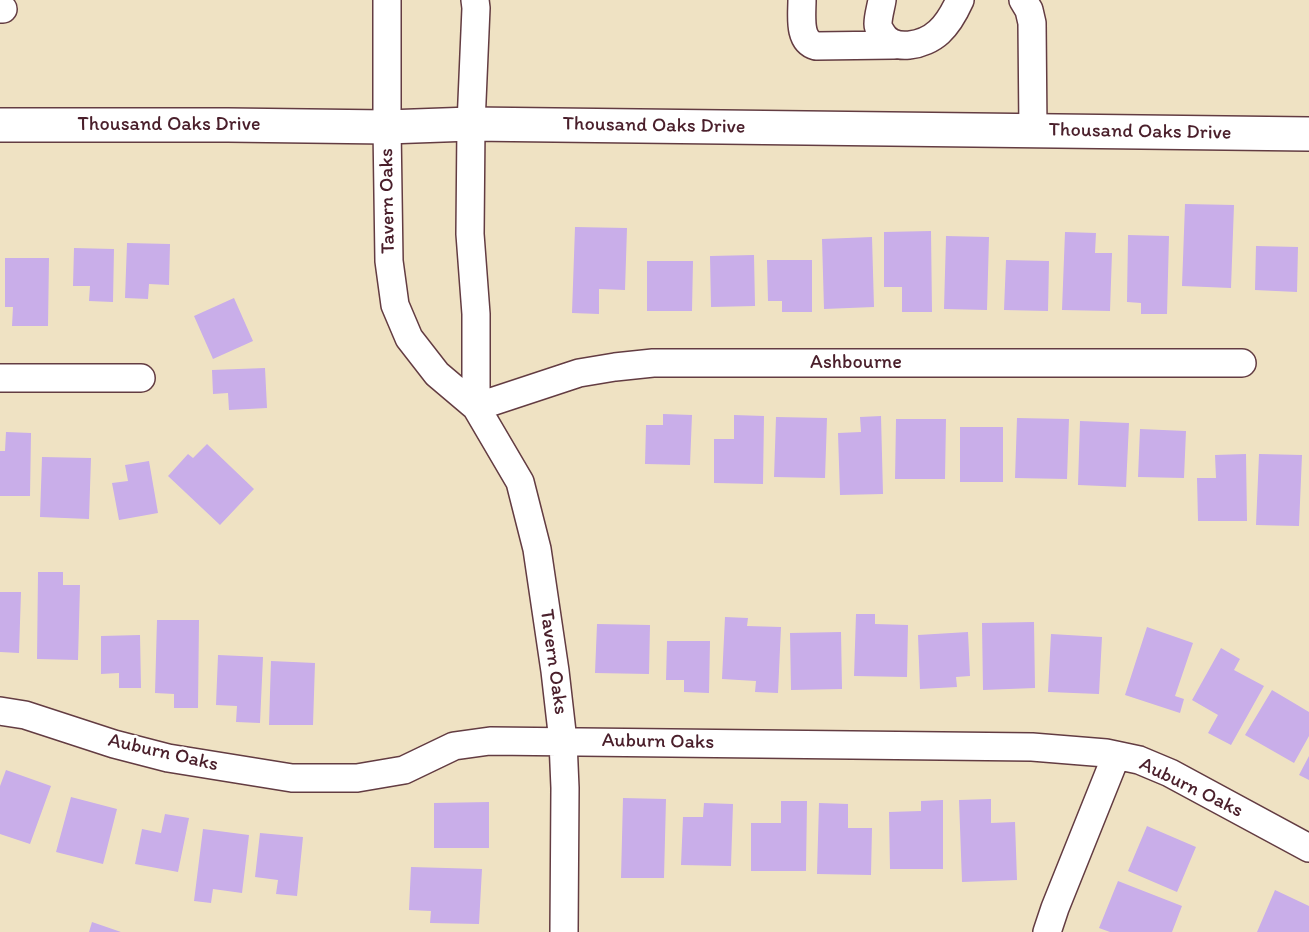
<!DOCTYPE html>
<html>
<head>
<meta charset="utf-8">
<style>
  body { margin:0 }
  canvas { display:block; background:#efe2c3 }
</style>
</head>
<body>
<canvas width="1309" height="932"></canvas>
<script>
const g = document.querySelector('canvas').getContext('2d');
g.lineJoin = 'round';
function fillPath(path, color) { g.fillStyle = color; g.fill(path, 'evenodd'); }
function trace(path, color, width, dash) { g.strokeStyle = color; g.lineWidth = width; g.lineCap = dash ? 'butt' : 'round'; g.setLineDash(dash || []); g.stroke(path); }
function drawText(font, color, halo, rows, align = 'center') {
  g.font = font + ' Itim,sans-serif'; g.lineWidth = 6; g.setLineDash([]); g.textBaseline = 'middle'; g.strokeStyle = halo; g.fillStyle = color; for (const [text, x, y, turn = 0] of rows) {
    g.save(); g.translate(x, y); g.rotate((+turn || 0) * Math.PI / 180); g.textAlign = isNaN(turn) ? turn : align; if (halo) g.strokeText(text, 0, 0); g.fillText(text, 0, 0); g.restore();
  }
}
fillPath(new Path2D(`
  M1185,204L1234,205L1231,288L1182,286Z
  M575,227L627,228L625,290L599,289V314L572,313Z
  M931,231L932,312H902V287H884V232Z
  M1065,232L1096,233L1095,253H1112L1110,311L1062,310Z
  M1128,235L1169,236L1167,314H1141V303L1127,302Z
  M946,236L989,237L987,310L944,309Z
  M872,237L874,307L824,309L822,239Z
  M127,243L170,244L169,285L149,284L148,299L125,298Z
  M1256,246L1298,247L1297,292L1255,290Z
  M74,248L114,249L113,302L89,301L90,286H73Z
  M754,255L755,306L711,307L710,256Z
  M5,258H49L48,326H12L13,307H5Z
  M767,260H812V312H782V301H768Z
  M1006,260L1049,261L1048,311L1004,310Z
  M647,261H693L692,311H647Z
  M234,298L253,341L213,359L194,316Z
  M265,368L267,408L229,410L228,393L213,394L212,370Z
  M663,414L692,415L690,465L645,464L646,425H663Z
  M734,415L764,416L763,484L714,483V439H734Z
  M881,416L883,494L840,495L838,433L861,432L860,417Z
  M776,417L827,418L825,478L774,477Z
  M1017,418L1069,419L1067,479L1015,478Z
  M896,419H946L945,479H895Z
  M1080,421L1129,423L1126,487L1078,485Z
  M960,427H1003V482H960Z
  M1140,429L1186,431L1184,478L1138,477Z
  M6,432L31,433L30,496H0V451H5Z
  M207,444L254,489L220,525L168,476L188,454L193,458Z
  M1246,454L1247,521H1198L1197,478H1216L1215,455Z
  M1259,454L1302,455L1299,526L1256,525Z
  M42,457L91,458L89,519L40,517Z
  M149,461L158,513L119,520L112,483L128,481L125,465Z
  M38,572H63V585H80L78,660L37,659Z
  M0,592H21L19,653L0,652Z
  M856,614H875V624L908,625L907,677L854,676Z
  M725,617L748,618L747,626L781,627L778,693L755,692L756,681L722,679Z
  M157,620H199L198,708H174V694L155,693Z
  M1034,622L1035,688L983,690L982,623Z
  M597,624L650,625L649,674L595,673Z
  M1147,627L1193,643L1175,696L1184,699L1180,713L1125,695Z
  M841,632L842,689L791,690L790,633Z
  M968,632L970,676L956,677L957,687L920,689L918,635Z
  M1051,634L1102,637L1099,694L1048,692Z
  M140,635L141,688H119V673L101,674V636Z
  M667,641H710L709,693L684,692V680H666Z
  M1221,648L1240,659L1234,670L1264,686L1231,745L1208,733L1218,715L1192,700Z
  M218,655L263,657L260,723L236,722L237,706L216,705Z
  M271,661L315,663L313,725H269Z
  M1272,690L1309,712V736L1294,763L1245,735Z
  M1309,756V780L1299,775Z
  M6,770L51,786L30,844L0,834V786Z
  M71,797L117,809L103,864L56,852Z
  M623,798L666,799L664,878H621Z
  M991,799V823L1015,822L1017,880L962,882L959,800Z
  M943,800V869H890L889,812L921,811V801Z
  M781,801H807L806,871H751V823H781Z
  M489,802V848H434V803Z
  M704,803L733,804L731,866L681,865L683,817H703Z
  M819,803L848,804V828H872L871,875L817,874Z
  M165,814L189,818L178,872L135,864L142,829L161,833Z
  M1147,826L1196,847L1177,892L1128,871Z
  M203,829L249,835L242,893L213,889L211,903L194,901Z
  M260,833L303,837L297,896L276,894L278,880L255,877Z
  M411,867L482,869L479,924L430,923L431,911L409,910Z
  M1118,881L1182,906L1172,932H1110L1099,928Z
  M1275,890L1309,906V932H1257Z
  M92,922L121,932H89Z`), '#c9aee9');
const minor = new Path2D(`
  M387,0V127L389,261L395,305L409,338L437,374L476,407L520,482L537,549L555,671L563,741L565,788L564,932
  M475,0L476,8L471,124L470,234L476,314V407
  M802,0C802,16 798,41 816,46L894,45
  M882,0C881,7 878,16 878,24C878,27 879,29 881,32C892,54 925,45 939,32C949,23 955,11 960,0
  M1023,0L1029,10L1032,23L1033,131
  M0,9H3
  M0,378H141
  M476,407L579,373L615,367L653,363H1242
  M0,711L25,715L114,744L168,758L292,778H357L404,770L454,746L490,741L1032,747L1106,753L1139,760L1170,773L1309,848
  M1047,932L1055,908L1116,756`);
const major = new Path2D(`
  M0,125H228L387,127L471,124L1309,134`);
trace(minor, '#633c42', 30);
trace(major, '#633c42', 36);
trace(minor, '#fff', 27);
trace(major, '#fff', 33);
drawText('20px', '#4a1f2b', '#fff', [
  ["Thousand Oaks Drive",169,125],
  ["Thousand Oaks Drive",654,126,1],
  ["Thousand Oaks Drive",1140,132,1],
  ["Tavern Oaks",388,201,-91],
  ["Ashbourne",856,363],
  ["Tavern Oaks",553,662,82],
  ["Auburn Oaks",658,742,1],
  ["Auburn Oaks",163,753,13],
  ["Auburn Oaks",1191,788,26]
]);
</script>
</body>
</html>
